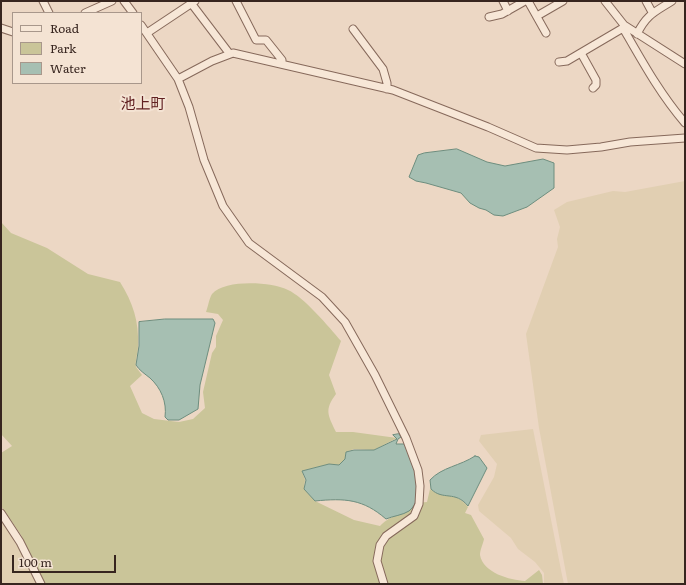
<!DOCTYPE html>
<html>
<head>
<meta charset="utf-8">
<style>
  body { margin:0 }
  #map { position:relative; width:686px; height:585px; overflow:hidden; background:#ecd7c4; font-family:Literata,serif }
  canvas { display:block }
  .frame { position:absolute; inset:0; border:2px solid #37251f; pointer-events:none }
  .legend { position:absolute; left:12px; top:12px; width:130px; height:72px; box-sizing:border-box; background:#f4e3d3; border:1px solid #a8978b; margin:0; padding:5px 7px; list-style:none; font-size:12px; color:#37251f }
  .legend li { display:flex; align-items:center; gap:8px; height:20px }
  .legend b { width:20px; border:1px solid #a8978b }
  .scale { position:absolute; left:12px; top:555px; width:104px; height:18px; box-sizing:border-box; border:2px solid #37251f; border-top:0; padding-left:5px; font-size:12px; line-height:14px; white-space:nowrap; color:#37251f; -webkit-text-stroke:3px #f4e3d3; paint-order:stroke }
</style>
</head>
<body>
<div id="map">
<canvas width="686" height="585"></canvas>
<div class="frame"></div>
<ul class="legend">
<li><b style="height:5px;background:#f7e7d7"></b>Road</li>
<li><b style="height:11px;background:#cac599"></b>Park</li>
<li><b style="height:11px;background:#a6bfb2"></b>Water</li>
</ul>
<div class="scale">100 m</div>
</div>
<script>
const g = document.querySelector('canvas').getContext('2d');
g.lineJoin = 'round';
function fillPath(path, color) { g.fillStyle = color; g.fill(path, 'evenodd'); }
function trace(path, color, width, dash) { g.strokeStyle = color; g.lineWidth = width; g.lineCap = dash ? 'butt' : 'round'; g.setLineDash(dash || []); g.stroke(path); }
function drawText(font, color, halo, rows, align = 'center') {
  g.font = font + ' Literata,"Noto Sans JP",serif'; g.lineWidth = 4; g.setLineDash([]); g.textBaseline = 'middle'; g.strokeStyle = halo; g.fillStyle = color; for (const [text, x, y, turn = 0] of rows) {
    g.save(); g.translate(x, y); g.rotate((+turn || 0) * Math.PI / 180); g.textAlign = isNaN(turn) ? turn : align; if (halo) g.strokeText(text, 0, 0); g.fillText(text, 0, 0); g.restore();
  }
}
fillPath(new Path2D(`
  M685,181V584H568L539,428L526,334L558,247L557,239L560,227L554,210L567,202L613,191L625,192Z
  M533,429L562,575L564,584H544V573L535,562L518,549L511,538L479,511L478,505L494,477L497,464L479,441L481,435Z
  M1,518L13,535L38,584H1Z`), '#e1cfb2');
fillPath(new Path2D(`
  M1,222L11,233L47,248L88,274L120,282C133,303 139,321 138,346C138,353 135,360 136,367L142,375L130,386L142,413L154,419L179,422L193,419L205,408L203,392L212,353L216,347V336L223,320L218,314L206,312C208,307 209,299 212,294C225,279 272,282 288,290C304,297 329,327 341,341L329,375L336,394C324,410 328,415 336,432H353L397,438L374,450L354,449L346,452L345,459L339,465L329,464L302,471L305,480L304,489L315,501L354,520L380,526C392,513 404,516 416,503L427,502L430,489C444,500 455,490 468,507L465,513L471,515L484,539C483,544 480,550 480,555C483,573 510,580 525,581L539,570L542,575L543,584H45L21,535L1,506V453L12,446L1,434Z`), '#cac599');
const water = new Path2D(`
  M457,149L487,162L505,166L543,159L554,163V188L527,207L503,216L494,215L486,210L479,208L470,203L461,193L426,183L416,181L409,177L418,155L424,153Z
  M165,319H213L215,323L200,385L198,409L179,420H168L165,417C167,402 161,388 150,378C145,374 139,370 136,365L139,346V322Z
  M399,434L401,437L398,439L396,444H405C414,460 427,497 409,511C403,515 393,516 386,519C363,499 345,498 315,501L304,489L306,480L302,471L329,464L339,465L345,459L346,452L354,450H374L397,439L393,435Z
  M475,456L479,457L487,468L468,506C455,490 443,501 431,489L430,480C442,467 460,466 475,456Z`);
fillPath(water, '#a6bfb2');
trace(water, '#6d8d7e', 1);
const minor = new Path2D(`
  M43,1L49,13
  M124,1L133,13
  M236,1L256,40H266L282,60V63
  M503,1L508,11
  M528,1L546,33
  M605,1L624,25L685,64
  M646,1L652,12
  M191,3L229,53
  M85,13L112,1
  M537,16L563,1
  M489,17L502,14L525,1
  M141,25L178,79L189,107L204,160L223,206L249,243L322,297L345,322L375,375L406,438L418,470L420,486L419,504L414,516L386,536L380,545L377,561L384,584
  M624,25L623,28C642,61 660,94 685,123
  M1,28L13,32
  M353,29L383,69L387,83V89
  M147,33L195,1
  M637,34C647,14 655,12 672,1
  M581,53L596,80V85L593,88
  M559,62L567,61L623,28
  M178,79L212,61L233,53L393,90L488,127L536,148L567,150L601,147L630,142L685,138
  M1,513L20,542L41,584`);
trace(minor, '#86695b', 9);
trace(minor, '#f7e7d7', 7);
drawText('15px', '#612021', '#f4e3d3', [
  ["池上町",143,105]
]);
</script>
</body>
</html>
